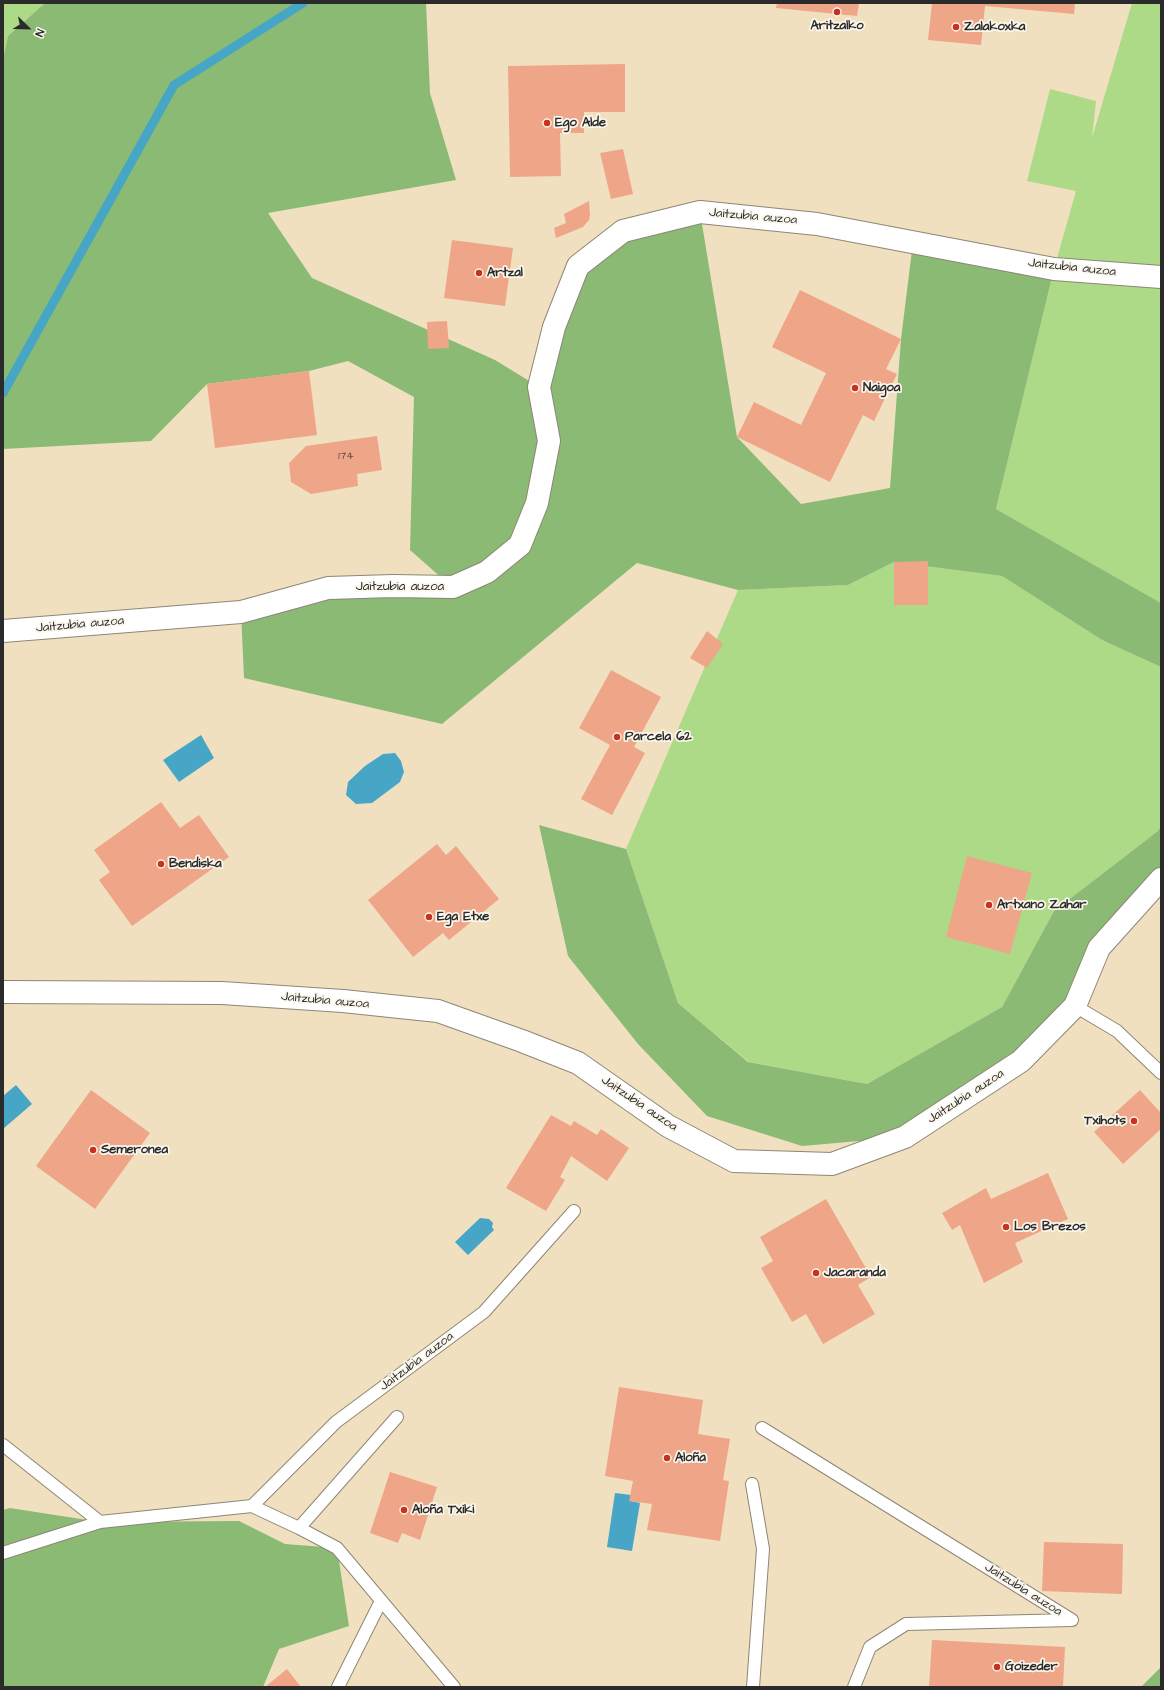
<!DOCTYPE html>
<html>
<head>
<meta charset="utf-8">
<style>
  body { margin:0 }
  #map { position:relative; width:1164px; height:1690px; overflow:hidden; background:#f0e0c0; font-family:"Architects Daughter",sans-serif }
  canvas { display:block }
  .frame { position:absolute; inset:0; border:4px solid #2b2b2b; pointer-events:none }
  .north { position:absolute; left:8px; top:8px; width:40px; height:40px; -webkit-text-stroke:3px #fbf7ec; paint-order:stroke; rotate:113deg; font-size:11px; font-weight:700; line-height:16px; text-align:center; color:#2b2b2b }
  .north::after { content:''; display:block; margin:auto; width:14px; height:18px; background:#2b2b2b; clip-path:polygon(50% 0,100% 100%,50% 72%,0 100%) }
</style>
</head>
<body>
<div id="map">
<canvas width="1164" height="1690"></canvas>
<div class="frame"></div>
<div class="north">N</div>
</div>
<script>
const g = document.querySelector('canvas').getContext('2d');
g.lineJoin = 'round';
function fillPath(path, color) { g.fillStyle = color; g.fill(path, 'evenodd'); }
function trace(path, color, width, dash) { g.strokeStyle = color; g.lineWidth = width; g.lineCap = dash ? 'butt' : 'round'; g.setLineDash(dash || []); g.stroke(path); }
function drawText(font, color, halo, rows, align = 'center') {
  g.font = font + ' "Architects Daughter",sans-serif'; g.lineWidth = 3.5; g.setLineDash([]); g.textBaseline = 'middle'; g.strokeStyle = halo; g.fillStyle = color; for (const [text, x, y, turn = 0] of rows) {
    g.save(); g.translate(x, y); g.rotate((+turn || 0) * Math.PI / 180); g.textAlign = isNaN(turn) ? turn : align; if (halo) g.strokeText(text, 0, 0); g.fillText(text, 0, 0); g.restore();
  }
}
fillPath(new Path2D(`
  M3,3H45L8,36L3,59Z
  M1132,3H1161V603L996,509L1054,269L1076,191L1027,181L1050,89L1096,101L1092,138Z
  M894,562L1002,576L1102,640L1161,667V826L1158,831L1054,911L1002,1007L867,1084L749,1062L678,1003L626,849L738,590L848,585Z`), '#adda87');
fillPath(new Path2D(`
  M45,3H426L430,93L456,180L268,213L312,278L495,360L539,387L578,266L623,231L700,212L737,437L801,504L890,488L901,339L913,242L1054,269L996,509L1161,603V667L1102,640L1002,576L894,562L848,585L738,590L637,563L442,724L244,678L241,612L328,588L452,587L410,550L414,397L348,361L309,371L207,384L151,441L3,449V59L8,36Z
  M539,825L626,849L678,1003L748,1062L867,1084L1002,1007L1054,911L1158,831L1161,826V878L1099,948L1075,1006L905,1137L802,1146L707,1116L638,1044L568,956Z
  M10,1508L100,1522L239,1521L285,1544L337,1548L349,1626L279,1649L263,1687H3V1510Z
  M1161,1667V1687H1141Z`), '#8aba74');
fillPath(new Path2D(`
  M201,735L214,758L179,782L163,760Z
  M395,753L401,761L404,772L400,782L372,803L356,804L346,795L348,782L365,766L383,754Z
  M16,1085L32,1104L3,1129V1096Z
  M480,1218L489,1219L493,1223L492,1227L494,1230L468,1255L455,1242Z
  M615,1493L631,1495L630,1501L640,1503L632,1551L607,1547Z`), '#47a6c6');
trace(new Path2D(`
  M3,393L174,85L303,3`), '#47a6c6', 9);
fillPath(new Path2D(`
  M777,3H859L857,16L776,8Z
  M932,3H1075L1074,14L985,6L981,45L928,40Z
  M625,64V112H584V133H560L561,176L510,177L508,66Z
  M623,149L633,194L611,199L600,153Z
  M589,201L590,215L589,220L583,227L556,238L554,228L566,223L564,214Z
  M452,240L513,248L505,306L444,298Z
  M800,290L901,339L886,369L897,374L874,421L863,415L830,482L737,437L754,402L801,425L826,373L772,347Z
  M447,321L449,348L428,349L427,322Z
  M309,371L317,435L215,448L207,384Z
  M377,436L382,470L357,474L358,486L311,494L291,482L289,463L306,446Z
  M928,561V605H894V562Z
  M707,631L723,644L707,668L690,658Z
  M611,670L661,697L634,747L645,753L612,815L581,799L610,745L579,728Z
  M161,802L180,828L199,815L229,857L132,926L99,880L110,872L94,850Z
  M437,844L446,855L456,846L499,899L449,940L443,933L413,957L368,900Z
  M967,856L1032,873L1010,954L946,937Z
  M91,1090L150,1133L95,1209L36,1166Z
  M1140,1090L1161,1113V1129L1123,1164L1094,1132Z
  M551,1115L571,1126L574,1121L597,1135L601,1129L629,1148L607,1181L571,1156L560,1177L565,1180L546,1211L506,1188Z
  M1048,1173L1068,1219L1015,1243L1023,1262L984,1283L960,1225L952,1230L942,1213L986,1188L991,1199Z
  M826,1199L871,1277L858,1285L875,1314L823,1344L806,1314L792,1322L761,1268L773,1261L760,1237Z
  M619,1387L703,1400L698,1434L730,1439L723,1480L729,1481L720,1541L647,1530L652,1504L629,1501L633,1481L605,1476Z
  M390,1472L437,1487L420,1540L402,1533L398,1543L370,1533Z
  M1044,1542L1123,1544L1122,1594L1042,1591Z
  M932,1640L1065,1647L1063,1687H929Z
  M287,1669L301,1687H265Z`), '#efa587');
const lane = new Path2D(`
  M1075,1006L1117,1031L1161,1073
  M762,1428L1072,1620L906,1624L870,1647L854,1687
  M3,1445L100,1522
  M752,1484L763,1549L753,1687
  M252,1506L336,1422L484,1312L574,1211
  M299,1528L397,1417
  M3,1553L100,1522L252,1506L299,1528L337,1548L454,1687
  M338,1687L381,1601`);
const street = new Path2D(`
  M3,631L241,612L328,588L393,586L453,587L487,572L520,545L537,503L549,441L539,387L554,327L578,266L623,231L700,212L817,224L1054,269L1161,277
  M3,992L222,993L343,1001L438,1011L522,1041L578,1063L668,1126L734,1161L832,1164L905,1137L1021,1061L1075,1006L1099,948L1161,879`);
trace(lane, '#8e8676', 14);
trace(street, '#8e8676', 24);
trace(lane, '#fff', 12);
trace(street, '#fff', 22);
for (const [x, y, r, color] of [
  [837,12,4,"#c8321e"],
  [956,27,4,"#c8321e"],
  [547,123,4,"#c8321e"],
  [479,273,4,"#c8321e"],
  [855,388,4,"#c8321e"],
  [617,737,4,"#c8321e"],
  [161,864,4,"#c8321e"],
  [989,905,4,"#c8321e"],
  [429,917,4,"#c8321e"],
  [1134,1121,4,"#c8321e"],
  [93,1150,4,"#c8321e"],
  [1006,1227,4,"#c8321e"],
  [816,1273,4,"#c8321e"],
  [667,1458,4,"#c8321e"],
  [404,1510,4,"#c8321e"],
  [997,1667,4,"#c8321e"]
]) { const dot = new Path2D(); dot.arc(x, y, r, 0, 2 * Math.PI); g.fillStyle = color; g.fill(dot); trace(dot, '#fbf7ec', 1.5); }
drawText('11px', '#5c4a42', null, [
  ["174",346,457]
]);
drawText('bold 13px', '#2b2b2b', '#fbf7ec', [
  ["Aritzalko",837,26,"center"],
  ["Zalakoxka",964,27],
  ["Ego Alde",555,123],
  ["Artzal",487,273],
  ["Naigoa",863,388],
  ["Parcela 62",625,737],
  ["Bendiska",169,864],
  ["Artxano Zahar",997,905],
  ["Ega Etxe",437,917],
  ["Txihots",1126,1121,"right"],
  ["Semeronea",101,1150],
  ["Los Brezos",1014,1227],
  ["Jacaranda",824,1273],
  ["Aloña",675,1458],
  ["Aloña Txiki",412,1510],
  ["Goizeder",1005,1667]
], 'left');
drawText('13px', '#2b2b2b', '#fbf7ec', [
  ["Jaitzubia auzoa",753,217,5],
  ["Jaitzubia auzoa",1072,268,6],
  ["Jaitzubia auzoa",400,587],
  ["Jaitzubia auzoa",80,625,-5],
  ["Jaitzubia auzoa",325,1001,5],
  ["Jaitzubia auzoa",966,1097,-33],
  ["Jaitzubia auzoa",639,1104,34],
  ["Jaitzubia auzoa",417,1362,-37],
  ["Jaitzubia auzoa",1023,1590,32]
]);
</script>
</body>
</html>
